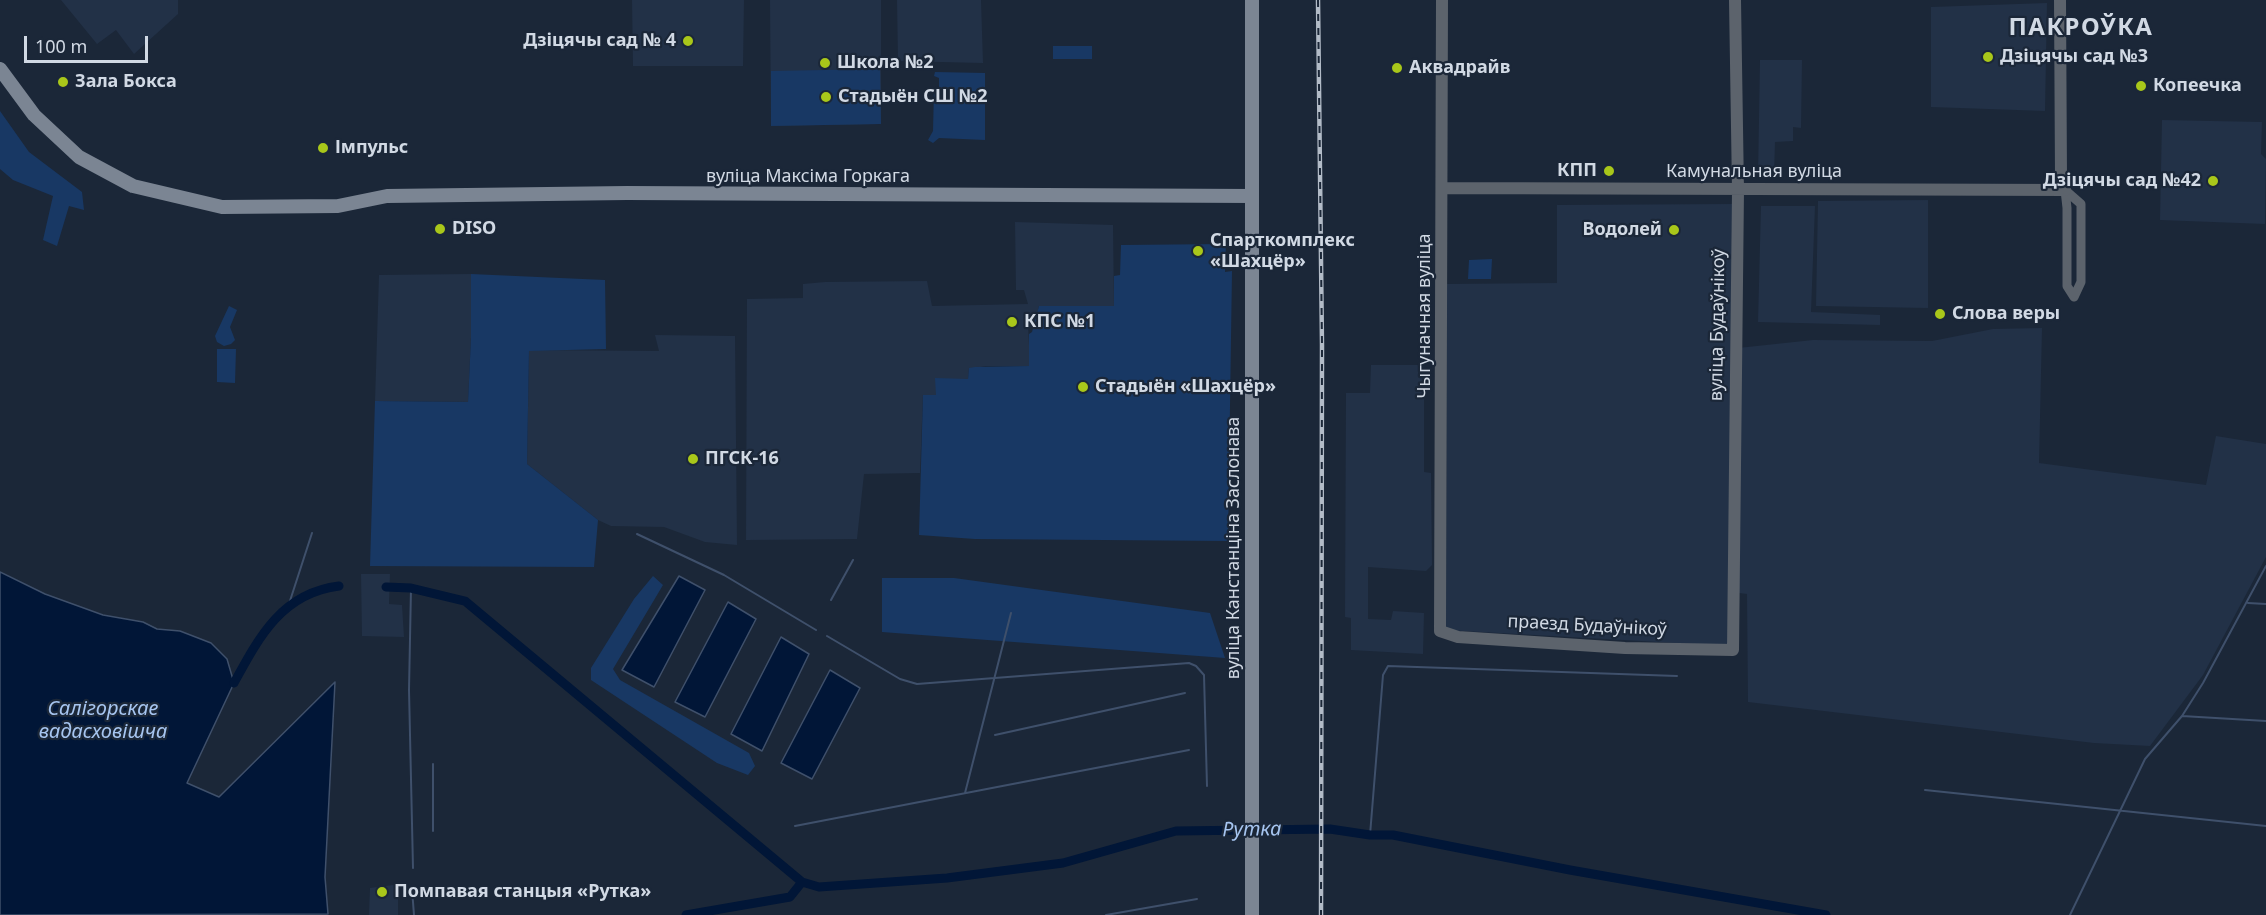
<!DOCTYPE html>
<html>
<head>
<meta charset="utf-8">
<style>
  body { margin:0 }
  #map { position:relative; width:2266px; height:915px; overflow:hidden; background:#1b2738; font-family:"Noto Sans",sans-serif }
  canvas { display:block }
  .scale { position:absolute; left:24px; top:36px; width:124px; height:27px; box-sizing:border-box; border:3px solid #d1d9e4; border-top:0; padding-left:8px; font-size:18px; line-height:21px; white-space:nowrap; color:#d1d9e4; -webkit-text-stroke:4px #1b2738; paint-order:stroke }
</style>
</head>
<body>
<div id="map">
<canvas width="2266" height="915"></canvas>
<div class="scale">100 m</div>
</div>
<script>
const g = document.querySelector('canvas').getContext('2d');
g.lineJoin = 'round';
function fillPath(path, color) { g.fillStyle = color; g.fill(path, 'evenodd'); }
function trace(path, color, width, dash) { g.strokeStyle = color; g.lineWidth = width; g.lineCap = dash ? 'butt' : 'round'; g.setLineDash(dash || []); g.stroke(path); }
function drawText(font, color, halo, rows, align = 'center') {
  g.font = font + ' "Noto Sans",sans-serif'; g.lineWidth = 4.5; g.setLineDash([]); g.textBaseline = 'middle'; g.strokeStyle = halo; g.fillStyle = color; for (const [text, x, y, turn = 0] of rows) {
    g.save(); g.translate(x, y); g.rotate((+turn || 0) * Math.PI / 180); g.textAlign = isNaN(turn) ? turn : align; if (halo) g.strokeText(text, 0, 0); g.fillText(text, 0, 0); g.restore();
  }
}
fillPath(new Path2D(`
  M61,0H178V14L134,54L116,30L97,44Z
  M632,0H744L743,66H633Z
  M770,0H881V124L771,126Z
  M897,0H981L983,63L898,61Z
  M2047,3L2045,111L1931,107V7Z
  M1760,60H1802L1801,128L1793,127V141L1775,142L1774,176H1758Z
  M2162,120L2262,122L2261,154L2266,159L2265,224L2160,220Z
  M1928,200V308L1816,306L1818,201Z
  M1732,204L1730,646L1446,630L1447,284L1557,283V205Z
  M1761,206H1815L1811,312L1880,315V325L1758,322Z
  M1015,222L1113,225L1114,306H1039L1035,324H1028L1030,366H986L969,369L968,379L936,395H923L920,473L864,474L857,539L746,540L747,299L803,298V284L825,282L927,281L932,306L1028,304L1024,290H1016Z
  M471,274V338L468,402L375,401L379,275Z
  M2042,328L2039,463L2206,485L2216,436L2266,444V557L2203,675L2150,746L2094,743L1748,702L1747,594L1739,593L1738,348L1813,340L1932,341L1993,329Z
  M655,335L735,336L737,545L705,542L664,527L611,526L598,520L527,464L529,350L659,351Z
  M1371,365H1424V472L1431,473L1432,565L1426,571L1368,567V619L1391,620L1393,611L1424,613L1423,654L1351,650V618L1345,617L1346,393H1370Z
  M361,574H390L389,604L402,605L404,637L362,636Z
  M393,885H398V915H369L370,888Z`), '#223147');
fillPath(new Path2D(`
  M1053,46H1092V59H1053Z
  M880,69L881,124L771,126V71Z
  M935,72L985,73V140L939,138L933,143L928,140L933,131L934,90H939V78L934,76Z
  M0,111L29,152L82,192L84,210L69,206L57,246L43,240L53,196L13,180L0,169Z
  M1226,244L1225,272L1232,271L1228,541L975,539L919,535L923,395H936L935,378L968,379L969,368L975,367L1029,366V334L1032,332L1039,306H1114V276L1120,275L1121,245Z
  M1492,259L1491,279H1468L1469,260Z
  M471,274L605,280L606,349L529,351L527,464L598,520L594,567L370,566L375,401L468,402L471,338Z
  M229,306L237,310L230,327L235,340L231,344L224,346L217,342L215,336Z
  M217,349H236L235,383L217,382Z
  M653,576L663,585L613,669L620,680L749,753L755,766L748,775L717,763L591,680V668L634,599Z
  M882,578H954L1210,613L1225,658L882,632Z`), '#183864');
const water = new Path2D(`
  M0,572L45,594L103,615L143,622L157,629L180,631L211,643L227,659L234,683L187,783L219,797L335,682L325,877L328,914L0,915Z
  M679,576L705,590L654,687L622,670Z
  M728,602L756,619L705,717L675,702Z
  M781,637L809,654L762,751L731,734Z
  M830,670L860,688L812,779L781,763Z`);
fillPath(water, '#011637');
trace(water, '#3f506b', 1.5);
trace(new Path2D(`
  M637,534L724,575L816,630
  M411,588L409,690L413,868
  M831,600L853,560
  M2248,603L2266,604
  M288,607L312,533
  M827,636L900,679L917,684L1189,663L1196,666L1204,675L1207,786
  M2182,716L2266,721
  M995,735L1185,693
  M433,764V831
  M1925,790L2266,826
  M965,793L1011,613
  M795,826L1189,750
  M1370,835L1383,675L1388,666L1677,676
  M412,889L414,915
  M1106,915L1197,899
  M2070,915L2145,759L2182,716L2203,683L2266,566`), '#3f506b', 2);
trace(new Path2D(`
  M386,587L411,588L465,601L802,882
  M234,683C259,637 282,593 339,586
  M686,915L790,897L802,882L819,887L947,878L1063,863L1176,831L1330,829L1370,835H1393L1570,870L1826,915`), '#011637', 9);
trace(new Path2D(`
  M2065,190L2081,204V282L2074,297
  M2065,190L2067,208V286L2074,297`), '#5c636c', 9);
trace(new Path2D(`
  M1442,0L1440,631L1458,637L1625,648L1733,650L1738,190L1735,0
  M1444,188L2065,190L2061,178L2060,0`), '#5c636c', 12);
trace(new Path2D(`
  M1252,0V915
  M0,69L34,115L79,157L133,186L222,207L338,206L387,196L627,193L1252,196`), '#7b8593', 14);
const rail = new Path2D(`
  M1318,0L1322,345L1321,915`);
trace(rail, '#b2bbc7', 4.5);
trace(rail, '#1b2738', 2, [7]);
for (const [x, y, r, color] of [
  [688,41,6,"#a9c71a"],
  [1988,57,6,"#a9c71a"],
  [825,63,6,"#a9c71a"],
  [1397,68,6,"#a9c71a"],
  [63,82,6,"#a9c71a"],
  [2141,86,6,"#a9c71a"],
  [826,97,6,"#a9c71a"],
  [323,148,6,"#a9c71a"],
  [1609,171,6,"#a9c71a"],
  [2213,181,6,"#a9c71a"],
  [440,229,6,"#a9c71a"],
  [1674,230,6,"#a9c71a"],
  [1198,251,6,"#a9c71a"],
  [1940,314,6,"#a9c71a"],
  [1012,322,6,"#a9c71a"],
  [1083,387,6,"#a9c71a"],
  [693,459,6,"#a9c71a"],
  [382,892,6,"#a9c71a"]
]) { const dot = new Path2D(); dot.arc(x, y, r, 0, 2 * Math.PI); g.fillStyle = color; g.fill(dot); trace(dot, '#1b2738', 2); }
drawText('bold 18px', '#d1d9e4', '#1b2738', [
  ["Дзіцячы сад № 4",676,41,"right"],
  ["Дзіцячы сад №3",2000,57],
  ["Школа №2",837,63],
  ["Аквадрайв",1409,68],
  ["Зала Бокса",75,82],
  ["Копеечка",2153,86],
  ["Стадыён СШ №2",838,97],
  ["Імпульс",335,148],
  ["КПП",1597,171,"right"],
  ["Дзіцячы сад №42",2201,181,"right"],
  ["DISO",452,229],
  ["Водолей",1662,230,"right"],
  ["Спарткомплекс",1210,241],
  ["«Шахцёр»",1210,262],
  ["Слова веры",1952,314],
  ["КПС №1",1024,322],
  ["Стадыён «Шахцёр»",1095,387],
  ["ПГСК-16",705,459],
  ["Помпавая станцыя «Рутка»",394,892]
], 'left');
drawText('18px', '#d1d9e4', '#1b2738', [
  ["Камунальная вуліца",1754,172],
  ["вуліца Максіма Горкага",808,177],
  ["Чыгуначная вуліца",1425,316,-90],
  ["вуліца Будаўнікоў",1718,325,-89],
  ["вуліца Канстанціна Заслонава",1234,548,-90],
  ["праезд Будаўнікоў",1587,626,3]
]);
drawText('italic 20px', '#a6c5f0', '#1b2738', [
  ["Салігорскае",103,709],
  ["вадасховішча",103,732],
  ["Рутка",1252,830,-1]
]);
g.letterSpacing = '1.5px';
drawText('bold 24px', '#d1d9e4', '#1b2738', [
  ["ПАКРОЎКА",2081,28]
]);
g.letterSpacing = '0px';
</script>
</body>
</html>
